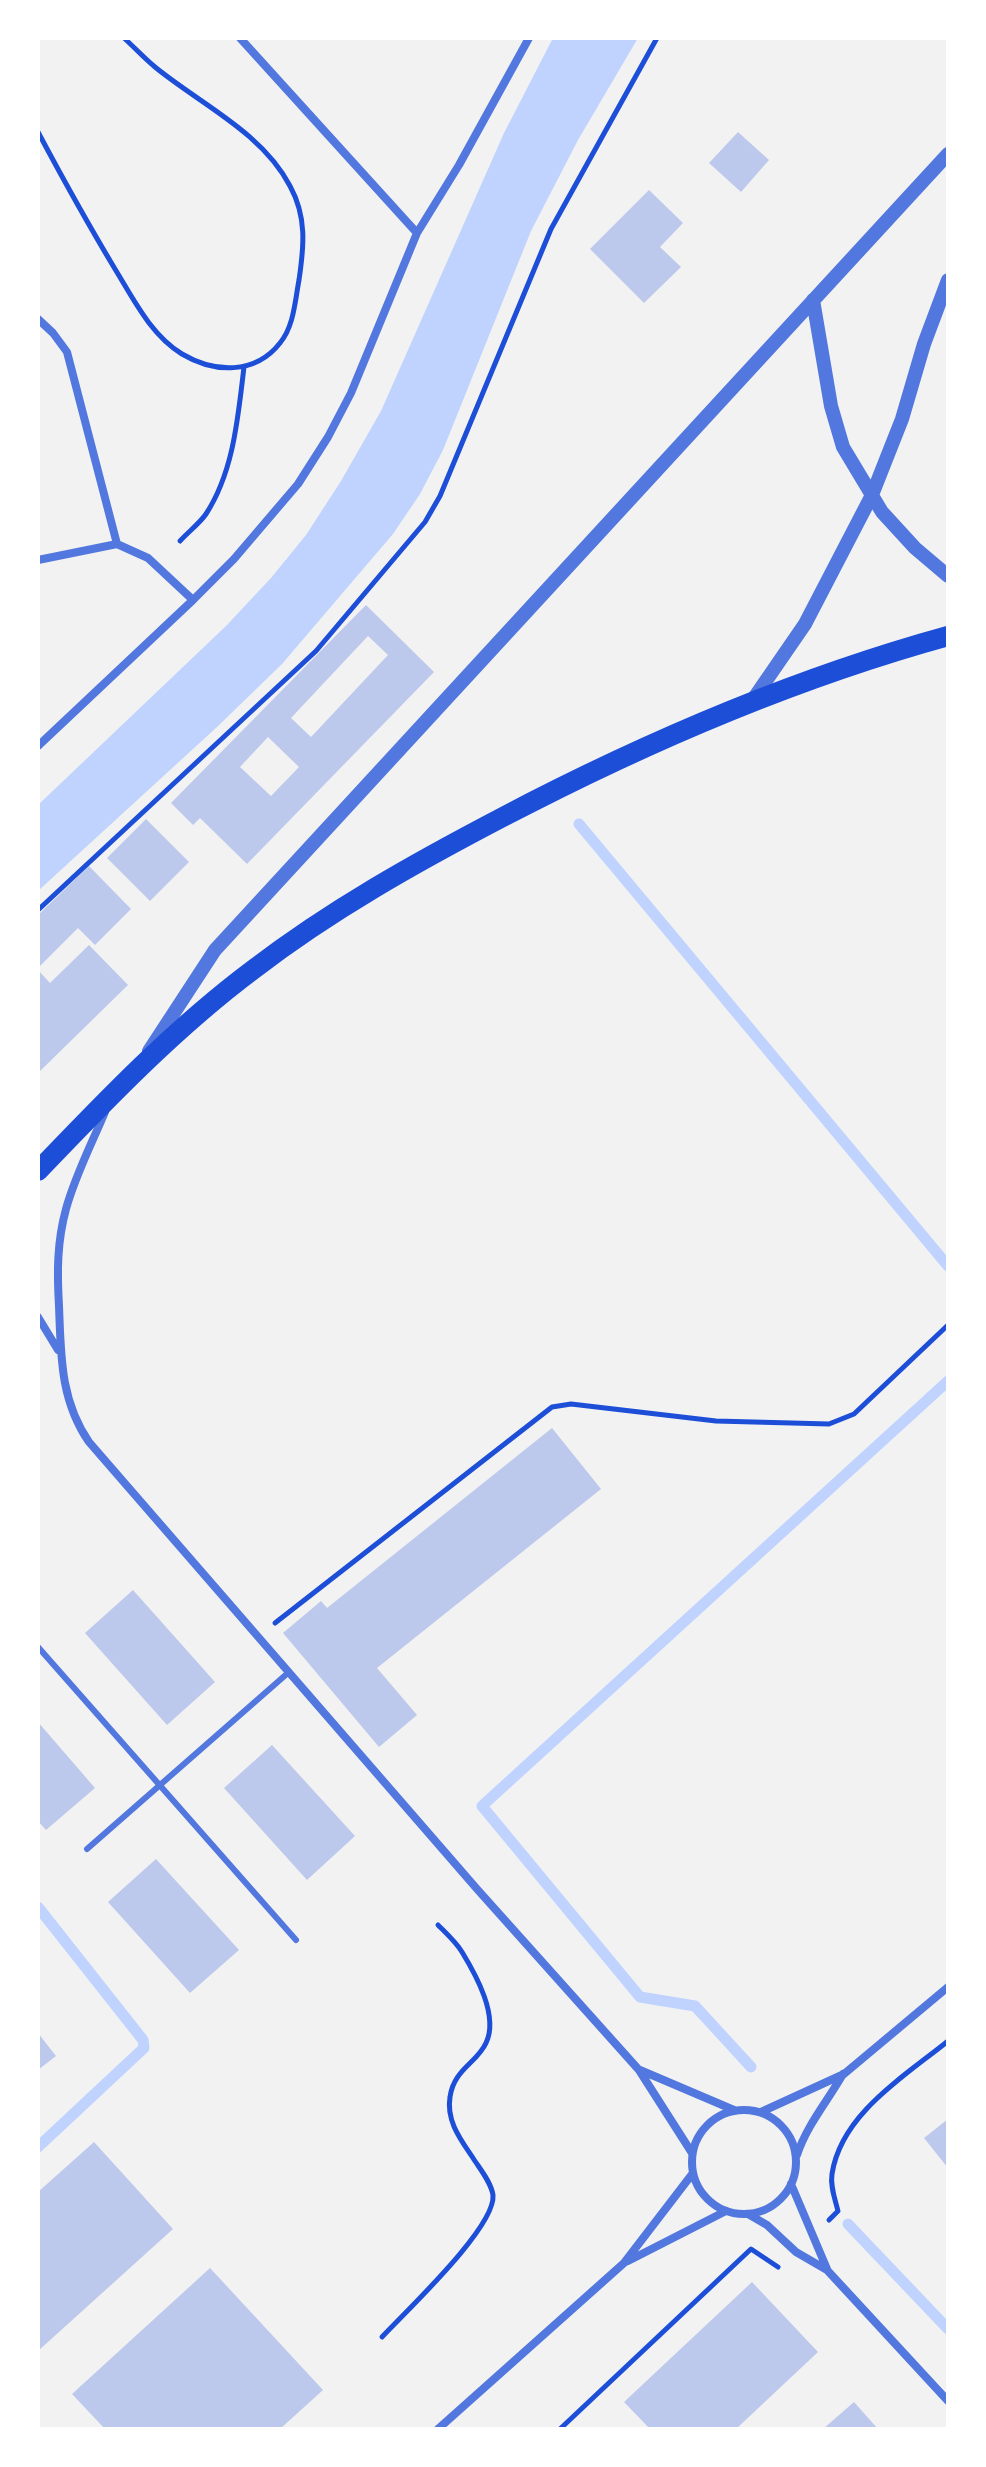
<!DOCTYPE html>
<html>
<head>
<meta charset="utf-8">
<style>
  body { margin:0 }
  #map { position:relative; width:986px; height:2467px; overflow:hidden; background:#f2f2f2; font-family:"Nunito Sans",sans-serif }
  canvas { display:block }
  .frame { position:absolute; inset:0; border:40px solid #fff; pointer-events:none }
</style>
</head>
<body>
<div id="map">
<canvas width="986" height="2467"></canvas>
<div class="frame"></div>
</div>
<script>
const g = document.querySelector('canvas').getContext('2d');
g.lineJoin = 'round';
function fillPath(path, color) { g.fillStyle = color; g.fill(path, 'evenodd'); }
function trace(path, color, width, dash) { g.strokeStyle = color; g.lineWidth = width; g.lineCap = dash ? 'butt' : 'round'; g.setLineDash(dash || []); g.stroke(path); }
fillPath(new Path2D(`
  M553,38H638L578,140L531,231L443,450L420,494L393,534L282,664L217,727L38,891V805L226,626L271,578L306,535L341,481L381,411L504,133Z`), '#bfd3fe');
trace(new Path2D(`
  M579,824L948,1266
  M38,1907L143,2040L144,2048L38,2147
  M751,2067L695,2006L640,1997L482,1806L948,1381
  M848,2224L948,2329`), '#bfd3fe', 11);
fillPath(new Path2D(`
  M738,132L769,160L741,192L709,163Z
  M649,190L683,223L660,247L681,267L644,303L590,249Z
  M366,605L434,672L247,864L200,818L193,825L171,803ZM368,636L388,655L311,737L291,718ZM268,737L299,767L271,796L240,767Z
  M146,819L189,862L150,901L107,858Z
  M89,866L131,909L95,945L78,928L38,968V915Z
  M89,945L128,985L38,1073V1004L40,1002L38,1000V970L50,983Z
  M552,1428L601,1489L377,1668L417,1715L379,1747L283,1633L321,1601L327,1608Z
  M133,1590L215,1682L167,1725L85,1633Z
  M38,1722L95,1788L46,1830L38,1821Z
  M272,1745L355,1836L307,1880L224,1788Z
  M156,1859L239,1950L190,1993L108,1902Z
  M38,2033L56,2056L38,2070Z
  M948,2119V2168L924,2138Z
  M94,2142L173,2229L38,2351V2192Z
  M210,2268L323,2390L280,2429H105L72,2394Z
  M752,2282L818,2352L736,2429H650L624,2402Z
  M854,2402L878,2429H823Z`), '#bdc9ec');
trace(new Path2D(`
  M38,132C63,179 88,224 115,269C134,300 151,335 182,354C214,373 255,375 280,343C294,326 295,301 299,280C304,246 307,217 290,186C262,132 200,104 155,67C144,58 134,47 124,38
  M180,541C188,532 200,523 206,514C234,471 238,416 244,367
  M38,910L316,651L425,522L440,496L551,229L657,38
  M275,1623L552,1407L571,1404L716,1421L829,1424L854,1414L948,1325
  M829,2220L838,2211C835,2199 830,2186 832,2174C841,2114 905,2076 948,2041
  M382,2337C406,2311 496,2227 493,2195C491,2182 480,2169 473,2158C461,2140 446,2121 450,2097C454,2069 477,2063 486,2043C499,2016 476,1975 462,1952C456,1942 446,1933 438,1925
  M560,2429L751,2249L778,2267`), '#1d4ed8', 5);
trace(new Path2D(`
  M38,1647L296,1940
  M87,1849L289,1672`), '#5277de', 6);
trace(new Path2D(`
  M240,38L417,233
  M38,319L53,333L67,352L117,544
  M38,560L117,544L148,558L193,600
  M38,746L193,600L234,559L298,484L328,437L351,393L417,233L459,165L529,38
  M105,1112C92,1143 75,1176 66,1209C57,1242 57,1272 59,1306C61,1355 60,1400 89,1442L477,1889L639,2070L692,2153
  M38,1317L58,1350
  M640,2070L734,2110
  M692 2162a52 52 0 1 1 104 0a52 52 0 1 1-104 0Z
  M761,2112L844,2074L948,1987
  M797,2155C807,2125 827,2102 843,2074
  M791,2184L827,2269
  M748,2214L767,2225L796,2252L827,2270L948,2401
  M628,2261L726,2211
  M438,2429L624,2263L693,2173`), '#5277de', 8);
trace(new Path2D(`
  M813,300L831,406L843,447L882,512L915,548L948,576
  M752,701L805,624L872,495L902,419L924,344L948,280
  M149,1051L215,950L948,154`), '#5277de', 14);
trace(new Path2D(`
  M38,1171C106,1100 175,1028 254,969C331,910 415,863 501,818C644,743 792,679 948,636`), '#1d4ed8', 20);
</script>
</body>
</html>
